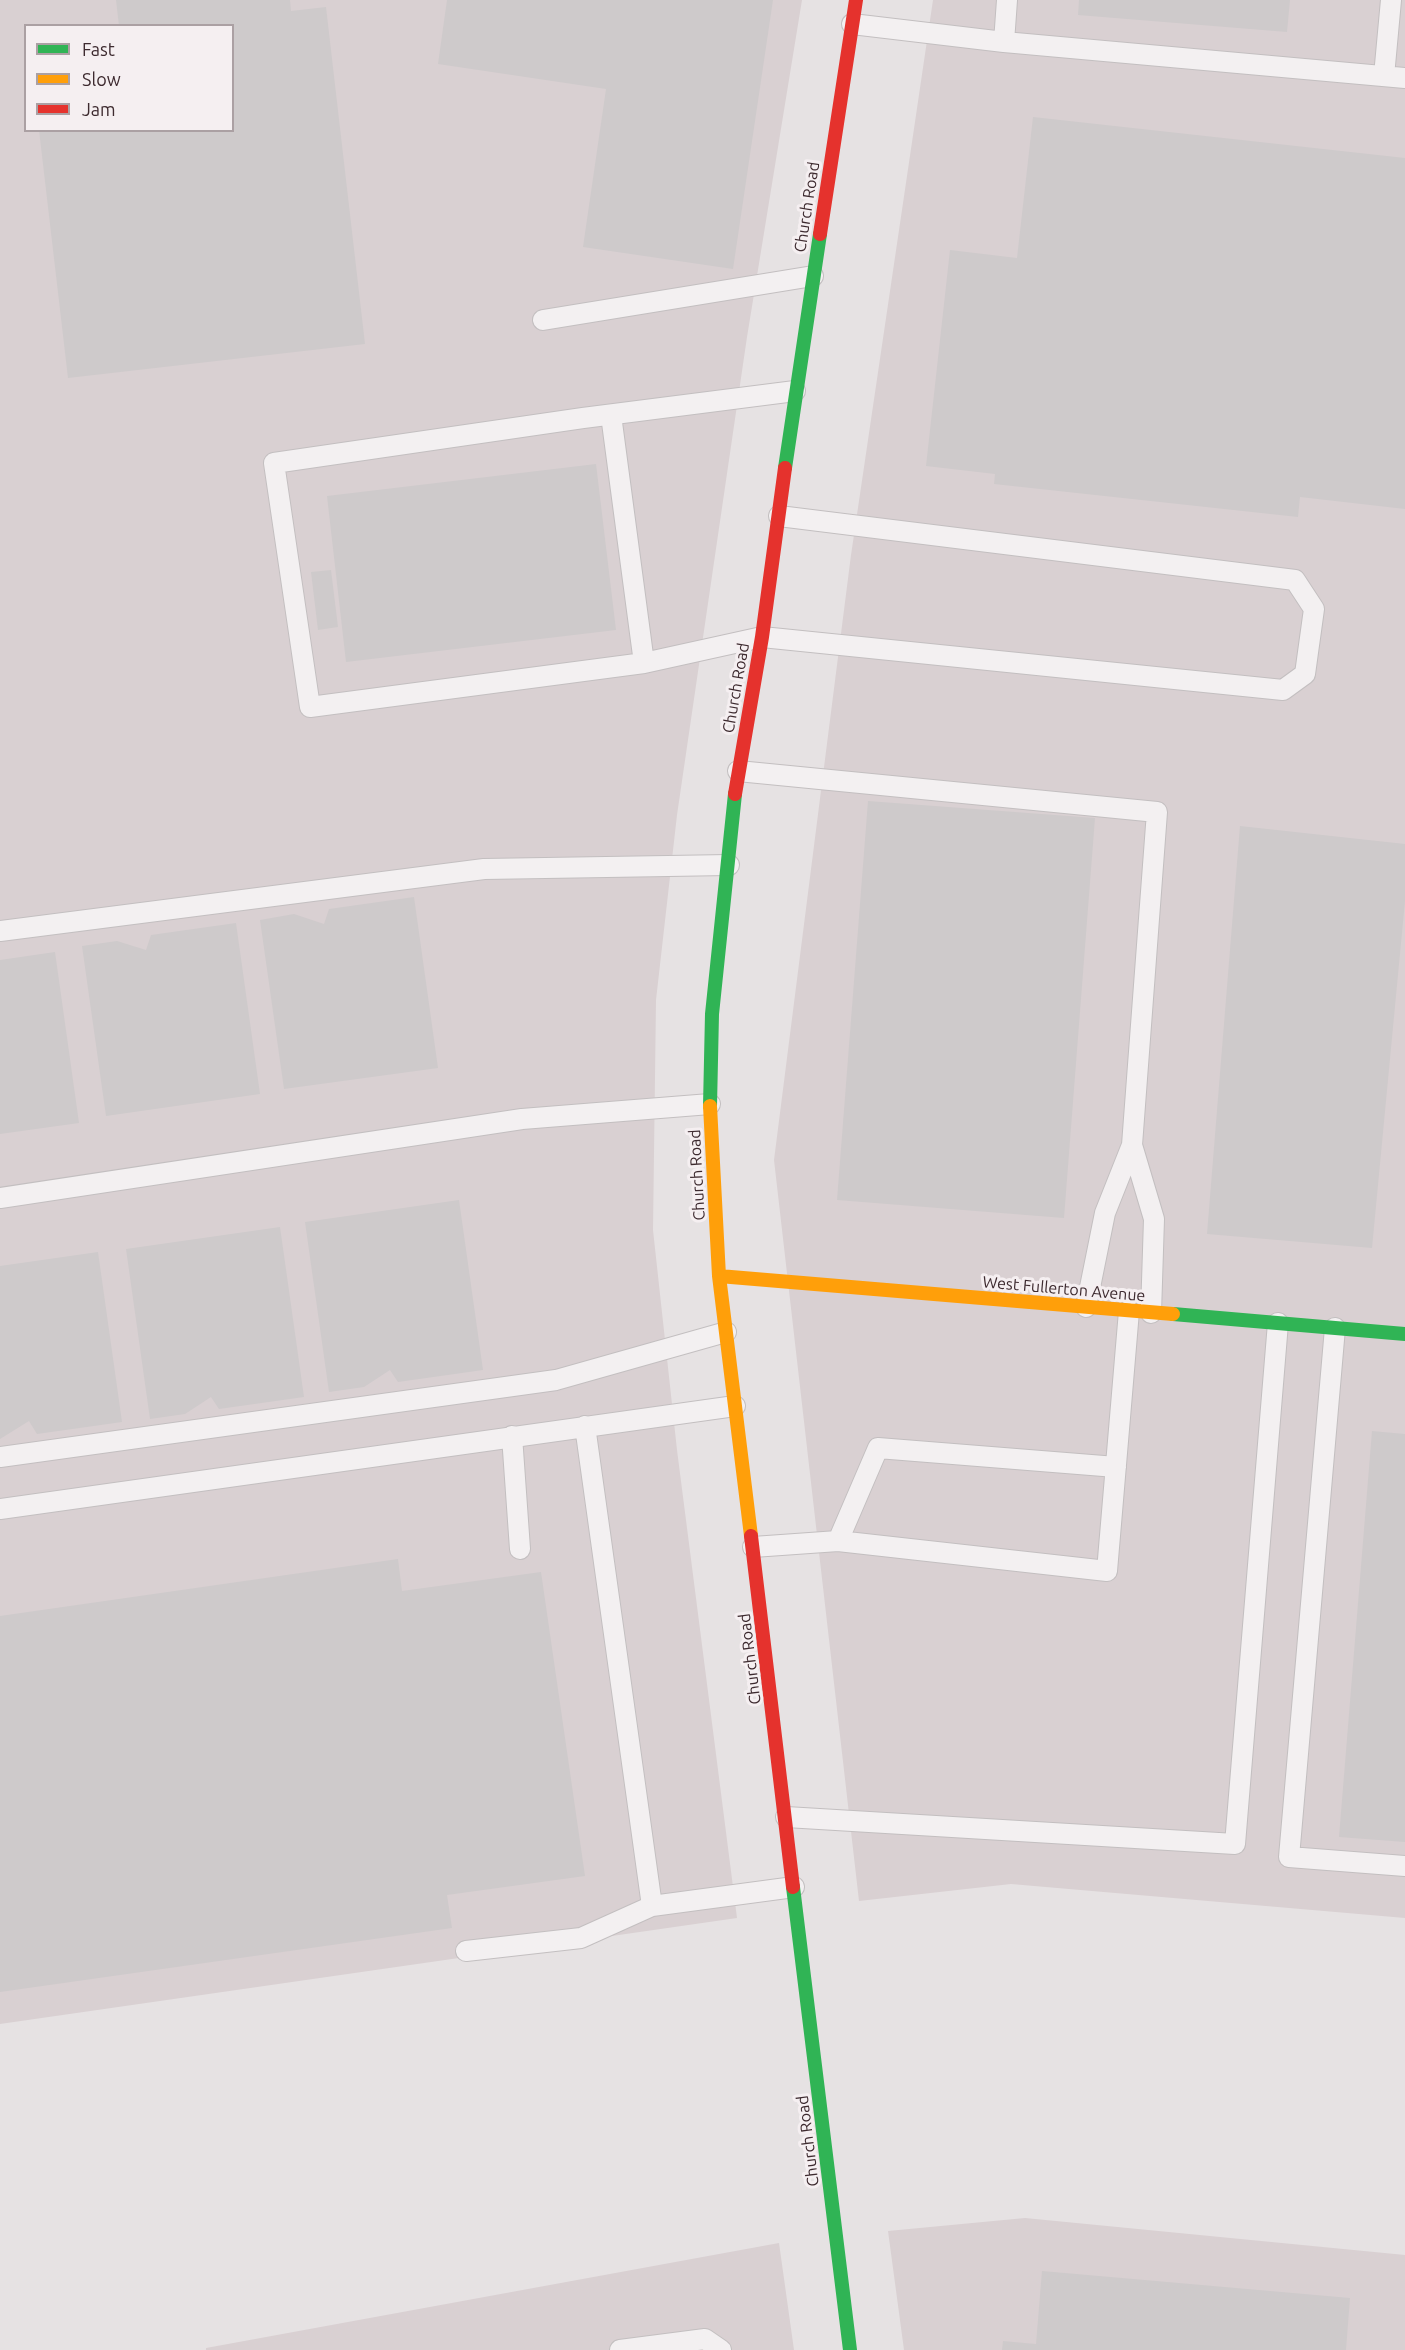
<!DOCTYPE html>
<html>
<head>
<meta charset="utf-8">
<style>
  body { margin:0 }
  #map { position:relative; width:1405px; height:2350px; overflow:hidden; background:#e6e2e3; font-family:Ubuntu,sans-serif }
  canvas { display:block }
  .legend { position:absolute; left:24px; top:24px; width:210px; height:108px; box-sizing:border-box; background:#f5eff1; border:2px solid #aba0a3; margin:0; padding:8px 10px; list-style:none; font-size:18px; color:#3d2a2f }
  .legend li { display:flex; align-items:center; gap:12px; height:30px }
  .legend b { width:30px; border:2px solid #aba0a3 }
</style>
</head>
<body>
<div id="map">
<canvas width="1405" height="2350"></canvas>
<ul class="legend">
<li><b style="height:8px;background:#30b455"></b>Fast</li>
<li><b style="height:8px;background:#ff9f0a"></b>Slow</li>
<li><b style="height:8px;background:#e5322d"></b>Jam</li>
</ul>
</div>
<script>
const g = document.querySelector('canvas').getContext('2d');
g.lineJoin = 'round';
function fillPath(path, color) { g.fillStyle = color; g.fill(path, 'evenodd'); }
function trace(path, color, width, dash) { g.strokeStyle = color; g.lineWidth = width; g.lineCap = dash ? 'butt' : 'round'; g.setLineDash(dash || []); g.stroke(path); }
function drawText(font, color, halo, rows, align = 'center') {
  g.font = font + ' Ubuntu,sans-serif'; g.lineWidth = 6; g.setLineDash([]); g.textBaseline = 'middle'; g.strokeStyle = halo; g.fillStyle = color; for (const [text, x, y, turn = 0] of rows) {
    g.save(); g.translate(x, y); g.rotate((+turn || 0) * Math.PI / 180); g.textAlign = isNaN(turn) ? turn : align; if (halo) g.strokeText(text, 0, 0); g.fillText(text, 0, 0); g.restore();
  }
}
fillPath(new Path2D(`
  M0,0H802L747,337L677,815L656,1000L653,1230L677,1450L737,1918L0,2024ZM26,26H232V130H26Z
  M933,0H1405V1918L1011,1884L859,1901L774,1160L851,555Z
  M1025,2218L1405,2255V2350H904L888,2231Z
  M779,2243L794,2350H206V2348Z`), '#d9d0d2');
fillPath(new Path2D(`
  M116,0H290L291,11L326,7L365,344L68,378L39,130H232V26H119Z
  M447,0H773L733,269L583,247L606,89L438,64Z
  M1079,0H1290L1287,32L1078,15Z
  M1033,117L1405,158V509L1300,497L1298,517L994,484L995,474L926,466L950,250L1017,258Z
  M596,464L616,630L346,662L327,496Z
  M331,570L338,627L318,630L311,572Z
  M868,801L1095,818L1064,1218L837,1200Z
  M1240,826L1405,844V901L1372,1248L1207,1234Z
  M414,897L438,1068L284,1089L260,920L294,914L324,924L329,909Z
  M236,923L260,1094L106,1116L82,946L117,941L146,950L151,935Z
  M55,952L79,1123L0,1134V960Z
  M459,1200L483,1370L398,1382L390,1370L364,1387L329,1392L305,1222Z
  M280,1227L304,1397L219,1409L211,1397L185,1414L150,1419L126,1249Z
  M98,1252L122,1422L37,1434L29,1421L0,1439V1266Z
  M1372,1431L1405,1434V1842L1339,1837Z
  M398,1559L402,1591L541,1572L585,1876L447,1895L452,1928L0,1992V1616Z
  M1042,2271L1350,2298L1346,2350H1002L1003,2341L1036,2344Z`), '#cecacb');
const lane = new Path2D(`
  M852,24L1004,42L1405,78
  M1004,42L1007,0
  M1384,76L1391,0
  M543,320L813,276
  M611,415L644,663
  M779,516L1295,580L1314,609L1305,674L1283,690L762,637L644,663L310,707L274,463L583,418L795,391
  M738,771L1157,812L1132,1145L1105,1213L1086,1307
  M0,931L484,869L729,865
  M1132,1145L1154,1219L1151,1313
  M0,1198L522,1119L710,1104
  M1335,1328L1289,1857L1405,1866
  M585,1426L652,1906
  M512,1436L520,1549
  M0,1457L556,1380L726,1332
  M0,1509L735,1406
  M838,1541L878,1448L1116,1467
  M753,1547L838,1541L1107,1571L1129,1311
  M786,1817L1235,1844L1278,1323
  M466,1951L581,1938L652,1906L794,1887
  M620,2350L705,2339L721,2350`);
trace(lane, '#c3bfc0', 22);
trace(lane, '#f3f0f1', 20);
trace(new Path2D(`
  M785,468L820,234
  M710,1106L712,1014L735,794
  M1173,1314L1405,1334
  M793,1887L850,2350`), '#30b455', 14);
trace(new Path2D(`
  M710,1106L719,1276L751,1536
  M719,1276L1173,1314`), '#ff9f0a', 14);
trace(new Path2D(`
  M820,234L856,0
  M735,794L762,637L785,468
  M751,1536L793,1887`), '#e5322d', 14);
drawText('16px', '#3d2a2f', '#f5eff1', [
  ["Church Road",807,207,-81],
  ["Church Road",736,688,-80],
  ["Church Road",697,1175,-93],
  ["West Fullerton Avenue",1064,1289,5],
  ["Church Road",750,1659,-97],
  ["Church Road",808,2141,-97]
]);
</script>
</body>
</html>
